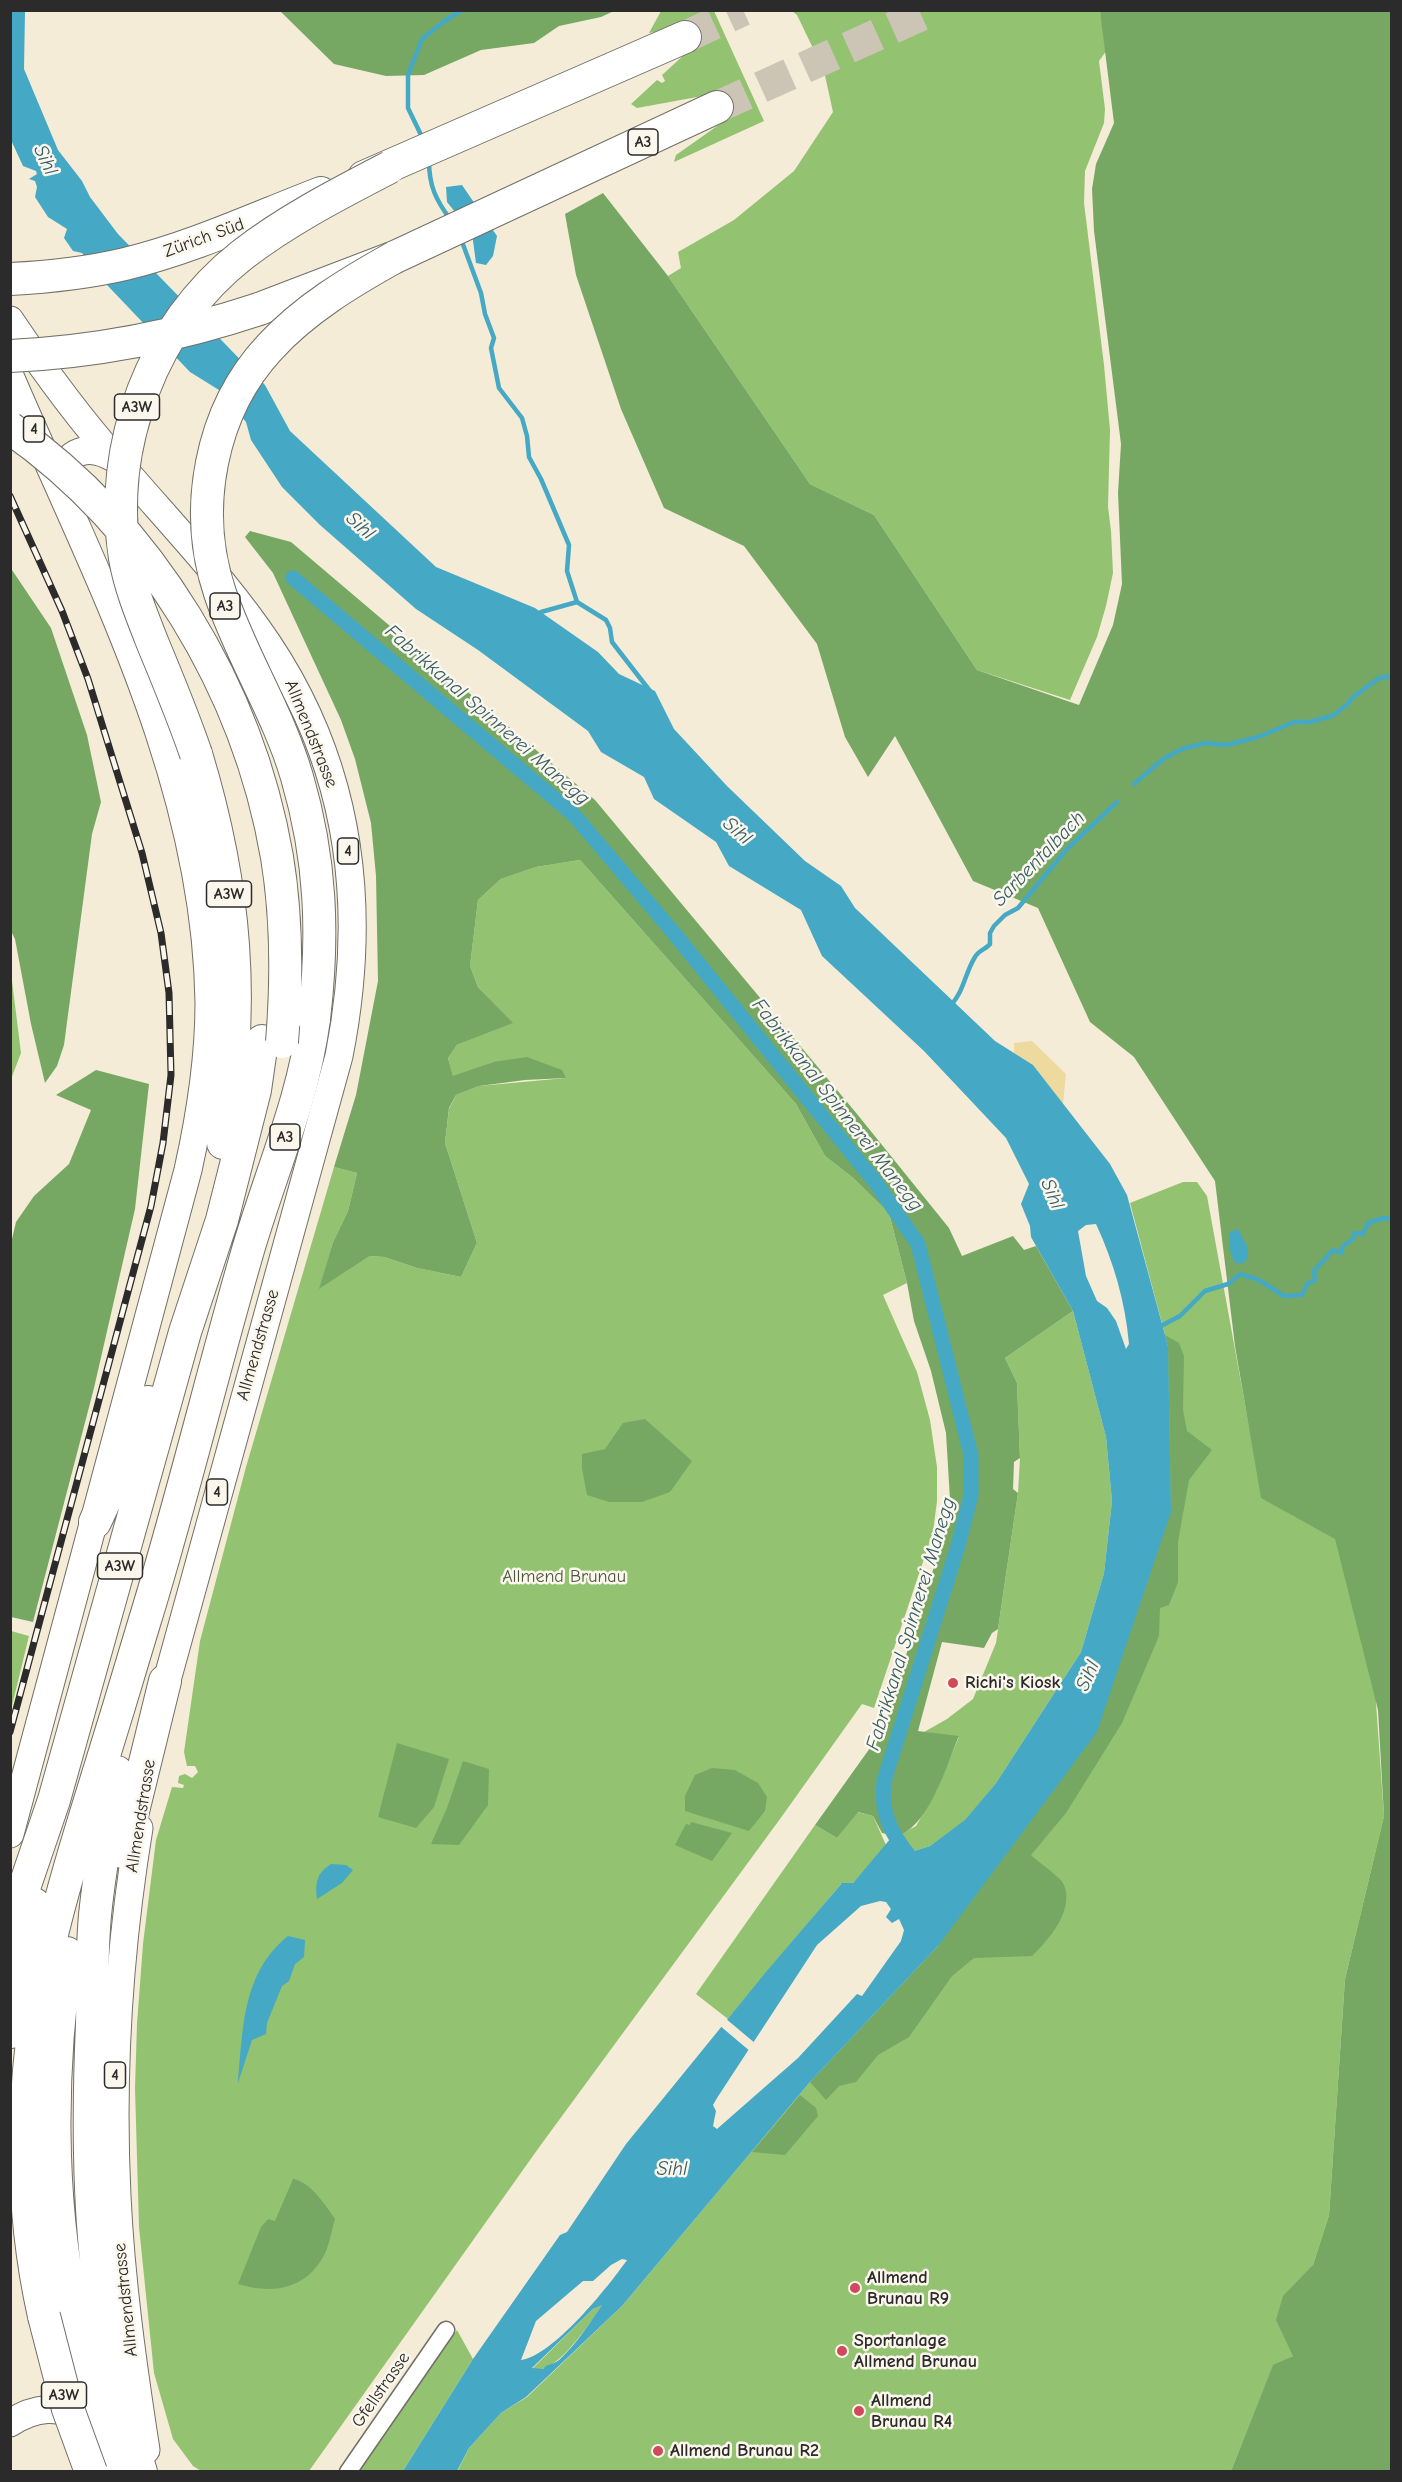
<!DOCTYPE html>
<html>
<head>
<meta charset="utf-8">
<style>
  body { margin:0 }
  #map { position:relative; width:1402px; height:2482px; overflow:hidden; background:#f4ecd7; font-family:"Comic Neue",sans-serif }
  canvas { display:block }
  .frame { position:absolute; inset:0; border:12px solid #2b2b2b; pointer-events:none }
</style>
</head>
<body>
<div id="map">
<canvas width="1402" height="2482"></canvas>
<div class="frame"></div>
</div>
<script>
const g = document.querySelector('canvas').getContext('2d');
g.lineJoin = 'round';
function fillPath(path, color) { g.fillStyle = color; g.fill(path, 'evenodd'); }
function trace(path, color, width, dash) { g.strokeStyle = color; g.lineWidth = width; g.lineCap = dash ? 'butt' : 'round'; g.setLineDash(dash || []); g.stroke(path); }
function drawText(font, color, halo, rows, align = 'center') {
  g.font = font + ' "Comic Neue",sans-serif'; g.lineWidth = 5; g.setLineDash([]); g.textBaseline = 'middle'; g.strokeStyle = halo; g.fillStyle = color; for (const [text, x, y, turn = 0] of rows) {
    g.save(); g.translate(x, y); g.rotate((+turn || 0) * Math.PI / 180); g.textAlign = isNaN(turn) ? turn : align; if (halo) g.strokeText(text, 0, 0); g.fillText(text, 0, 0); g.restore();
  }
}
fillPath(new Path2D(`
  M661,11H714L764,121L674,162L676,155L730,117L732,109L730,98L719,93L637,108L631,104L657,80L662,83L665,81L662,75L696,44L692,26L649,33Z
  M792,11H1100L1107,50L1099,61L1105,109L1104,123L1085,171L1084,203L1104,365L1110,430L1108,507L1111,531L1113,573L1106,606L1097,637L1070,700L977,670L874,515L810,484L668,276L681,268L678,252L734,220L794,171L833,112L824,71L797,15Z
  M580,860L796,1104L825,1156L852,1177L889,1213L907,1283L883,1295L917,1372L930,1420L937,1467V1501L933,1532L874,1708L862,1704L780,1819L540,2146L309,2471H201L193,2466L173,2439L154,2373L139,2227L135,2088L137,2024L143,1944L156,1840L172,1787L183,1788L184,1785L178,1783L179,1776L185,1774L192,1778L198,1772L195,1766H187L184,1752L200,1641L246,1467L334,1167L357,1173L348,1211L333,1242L320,1288L370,1256L384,1257L417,1268L461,1277L477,1243L445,1143L449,1109L456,1095L479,1086L566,1078L493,1062L453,1077L448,1058L457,1045L512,1023L478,987L470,966L478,900L501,879L536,867Z
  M10,965L21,1053L11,1079H10Z
  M1183,1182H1197L1207,1196L1255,1459L1392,1570L1376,1703L1384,1816L1345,1979L1329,2215L1313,2265L1293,2356L1273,2366L1231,2471L457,2472L469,2448L501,2413L527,2397L622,2306L810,2082L938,1946L1097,1732L1168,1346L1130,1203Z
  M1073,1311L1106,1437L1112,1501L1104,1573L1081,1652L996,1783L965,1821L930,1846L911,1852L904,1847L898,1836L916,1826L936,1791L959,1737L924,1732L947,1719L973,1699L996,1643L1018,1493L1020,1458L1017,1383L1005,1358Z
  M11,1631L29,1636L11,1710L10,1631Z
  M857,1812L873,1816L886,1845L853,1883L841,1884L728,2019L696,1994L815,1825L837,1838Z
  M603,2304C591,2321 556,2377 532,2369L593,2309Z
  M457,2330L473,2359L403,2471L355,2472Z`), '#93c271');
fillPath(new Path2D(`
  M280,11H614L601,17L559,26L534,43L481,50L424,75L386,76L334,64Z
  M1100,11H1391V2471H1231L1273,2365L1293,2356L1276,2320L1283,2296L1313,2265L1329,2215L1345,1979L1384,1816L1378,1710L1335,1539L1261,1498L1235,1346L1215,1181L1134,1057L1090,1022L1038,908L973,881L895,736L868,777L845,737L817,644L744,546L664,508L621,409L576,275L565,214L603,193L668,276L810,484L874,515L977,670L1079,705L1113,625L1122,584L1118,493L1121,444L1094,231L1092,189L1096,164L1114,123Z
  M250,531L291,542L595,800L857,1114L949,1228L962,1256L1013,1236L1024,1250L1036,1246L1073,1311L1005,1358L1017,1383L1020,1458L1014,1462L1013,1489L1018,1493L998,1629L992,1633L984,1648L942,1642L918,1731L959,1736C947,1764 930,1823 900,1835C895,1837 888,1834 882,1833L873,1816L858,1812L837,1838L815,1825L885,1727L917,1618L951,1516L946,1433L931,1371L914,1321L907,1283L889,1213L852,1177L825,1156L796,1104L580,860L536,867L501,879L478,900L470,966L478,987L513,1023L457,1045L448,1058L453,1076L493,1062L527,1057L562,1070L566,1078L525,1080L479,1086L456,1095L449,1108L445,1143L477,1243L461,1277L417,1268L384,1257L370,1256L319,1289L333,1242L348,1211L357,1173L334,1167L356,1095L378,981L376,876L371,823L355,759L341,720L273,573L245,537Z
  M10,567L51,628L87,735L101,802L92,834L64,1045L57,1066L45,1083L31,1024L15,939L11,931Z
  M96,1070L149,1084L135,1209L94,1388L33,1622L11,1617V1243L16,1222L34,1196L69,1164L91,1110L56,1095Z
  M1165,1335L1179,1343L1184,1356L1183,1410L1187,1431L1212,1450L1189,1480L1178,1542V1582L1169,1605L1160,1608L1159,1636L1122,1723L1066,1813L1031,1855C1038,1862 1059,1876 1063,1883C1076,1908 1049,1940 1032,1956L974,1958L952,1976L909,2037L878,2055L856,2082L839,2086L826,2100L810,2082L938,1946L1171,1512L1168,1346Z
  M645,1419L692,1461L670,1492L642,1502H609L587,1495L582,1468V1454L605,1449L623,1423Z
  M397,1743L449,1759L434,1807L416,1828L378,1817Z
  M463,1761L489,1769L488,1805L459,1845L431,1844L447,1808Z
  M712,1768L735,1770L758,1783L767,1797L765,1811L749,1831L685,1811V1796L695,1775Z
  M691,1822L732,1833L712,1861L675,1845L686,1824L690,1825Z
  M800,2095L816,2108L818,2116L785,2155L752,2152Z
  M293,2179C311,2182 325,2205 335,2219C332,2229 330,2241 326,2251C309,2289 274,2295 238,2284L261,2227L268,2219L275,2221Z`), '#76a863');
fillPath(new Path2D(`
  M1032,1041L1066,1074L1063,1104L1033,1065L1014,1053V1043Z`), '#eeda9e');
fillPath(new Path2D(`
  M11,11H25L24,69L58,150L82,181L90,197L118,234L265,385L290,431L436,567L535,608L598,652L619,674L655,691L674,729L727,786L805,861L841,886L855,908L995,1041L1033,1065L1110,1164L1127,1195L1168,1346L1171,1512L1097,1732L938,1946L810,2082L622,2306L526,2397L501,2413L469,2448L457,2471H403L473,2359L560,2235L567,2232L626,2144L766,1972L842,1883H853L891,1838L911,1852L930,1846L965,1820L996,1783L1081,1652L1104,1573L1112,1501L1106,1437L1073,1311L1031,1237L1030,1226L1021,1204L1029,1184L1006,1138L924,1051L822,956L801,910L729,866L716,842L654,799L644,777L601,752L588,731L478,650L416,609L320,525L282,487L251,440L246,422L219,390L190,372L108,286L82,253L73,251L64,238L67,229L48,217L35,197L37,187L35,181L29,179L37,174L36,171L23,166L11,140L12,131L10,128ZM1096,1224C1114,1263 1125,1301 1129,1344L1126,1349L1116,1321L1107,1308L1097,1301L1086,1276L1078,1231L1086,1225ZM880,1901L886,1902L891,1909L886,1917L892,1923L899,1919L904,1930L901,1941L862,1996L857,1994L798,2058L717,2129L713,2126L716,2111L713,2105L717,2098L817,1945L861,1906ZM622,2259L627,2260C608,2287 553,2356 521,2360L536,2321L583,2281H593L611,2265ZM602,2305C589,2324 576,2345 559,2360C553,2365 548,2363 543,2369L532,2368L593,2309Z
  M462,185L497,236L493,256L486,265L476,263L472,233L447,202L446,187Z
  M1238,1229L1248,1248V1258L1242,1264L1234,1262L1229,1247L1230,1232Z
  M331,1864L346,1865L353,1870L342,1883L317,1899C315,1882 317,1873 331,1864Z
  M288,1936L305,1940L304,1957L295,1964L289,1981L282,1986L267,2023L266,2034L252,2040L238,2083C243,2029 242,1973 288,1936Z`), '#45a8c4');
fillPath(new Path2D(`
  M725,2018L756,2044L751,2052L719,2025Z`), '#f4ecd7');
trace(new Path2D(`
  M466,10H475
  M423,139L408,108V75L422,39L443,22L462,10
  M429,161C429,186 436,200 450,219
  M461,239L481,293L485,314L494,338L491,348L499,388L522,418L527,436L529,457L541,479L569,545L567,571L577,602L541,612V617
  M577,602L606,620L610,628L612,642L650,691
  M1134,784L1163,759L1182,749L1206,743L1227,745L1261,736L1294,722H1310L1332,716L1348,704L1352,698L1379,678L1392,676
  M951,1005C964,991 965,973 975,957C978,951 986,949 990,944V933L994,926L1005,915L1018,908L1067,849L1117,802
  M1157,1328L1180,1316L1205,1291L1228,1284L1240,1274L1259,1280L1284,1296L1302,1295L1307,1284L1315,1280L1314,1271L1333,1250L1341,1253L1343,1246L1353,1239L1354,1233L1363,1234L1368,1223L1383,1218L1392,1219`), '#45a8c4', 4.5);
trace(new Path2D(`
  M293,578L574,815L673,932L876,1183L918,1244L971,1455V1495L958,1546L884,1781C880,1813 891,1834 911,1858`), '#45a8c4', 15);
trace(new Path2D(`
  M685,37L743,10
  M717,107L932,10`), '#ccc5b5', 32, [32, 16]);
const minor = new Path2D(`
  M348,2472L446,2330`);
const primary = new Path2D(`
  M10,320C43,369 78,417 117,461C164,516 215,569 257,628C350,757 369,904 339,1056L161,1702
  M10,376C96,577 206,779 209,1003C209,1059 200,1116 188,1170L10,1834
  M59,481C66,449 89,443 115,459
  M139,1828C119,1950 111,2073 117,2196C121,2281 133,2366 146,2450
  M10,2423C33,2408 62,2402 82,2423`);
const motorway = new Path2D(`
  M364,177L685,37
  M10,279C49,277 87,273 125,264C192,248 256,218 321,193
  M259,309L395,257L717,107
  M196,754C237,889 245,1003 223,1143
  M95,1522L134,1438L148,1402
  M117,1772C109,1817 101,1861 96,1906C91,1946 93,1985 92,2024C85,2182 91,2320 141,2472
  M123,1852L165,1681
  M10,1929L54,1800L185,1332L222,1220L255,1090L262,1041
  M67,1953C50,2069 49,2193 72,2308C82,2363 98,2415 112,2468
  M12,2032L34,1904
  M44,2316C24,2227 21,2133 32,2042C41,1966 62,1892 84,1820C105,1753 125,1687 145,1620C182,1500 211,1378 246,1257C269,1176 303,1103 314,1019`);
trace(minor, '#716f67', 19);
trace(primary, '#716f67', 29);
trace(motorway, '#716f67', 34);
trace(minor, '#fff', 16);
trace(primary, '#fff', 27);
trace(motorway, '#fff', 32);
const rail = new Path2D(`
  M10,496L62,611L88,679L142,853L161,933L169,993L171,1075L163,1143L151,1206L10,1732`);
trace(rail, '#2b2b2b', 7);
trace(rail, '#fbf7ec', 4.5, [14]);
const motorwayBridge = new Path2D(`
  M10,356C96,352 178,336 259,309
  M10,428C151,527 248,689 277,857C287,918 287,981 282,1042
  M196,754C183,716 168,680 153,644C142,616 130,587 125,558C107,445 153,325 242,255C287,220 340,193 390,167
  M314,1019C324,934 321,859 297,777C278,712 241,656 220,593C192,510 210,411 270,347C305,309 350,282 395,257
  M44,2316L68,2409L91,2472`);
trace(motorwayBridge, '#716f67', 34, []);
trace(motorwayBridge, '#fff', 32);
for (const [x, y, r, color] of [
  [953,1683,6,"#d1495b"],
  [855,2288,6,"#d1495b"],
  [842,2351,6,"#d1495b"],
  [859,2411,6,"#d1495b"],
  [658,2451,6,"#d1495b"]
]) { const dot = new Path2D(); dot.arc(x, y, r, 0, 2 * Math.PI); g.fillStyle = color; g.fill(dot); trace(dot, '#fbf7ec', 2); }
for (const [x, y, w] of [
  [643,142,30],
  [137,407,45],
  [34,429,21],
  [225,606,30],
  [348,851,21],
  [229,894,45],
  [285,1137,30],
  [217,1492,21],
  [120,1566,45],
  [115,2075,21],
  [64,2395,45]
]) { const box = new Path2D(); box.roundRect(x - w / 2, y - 13, w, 26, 4.5); g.fillStyle = '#fbf7ec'; g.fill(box); trace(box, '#2b2b2b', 1.5); }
drawText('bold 16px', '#2b2b2b', null, [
  ["A3",643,142],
  ["A3W",137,407],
  ["4",34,429],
  ["A3",225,606],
  ["4",348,851],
  ["A3W",229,894],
  ["A3",285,1137],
  ["4",217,1492],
  ["A3W",120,1566],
  ["4",115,2075],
  ["A3W",64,2395]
]);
drawText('18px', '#2b2b2b', '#fbf7ec', [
  ["Zürich Süd",204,238,-20],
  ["Allmendstrasse",311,734,68],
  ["Allmendstrasse",258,1345,-74],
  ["Allmendstrasse",141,1816,-81],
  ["Allmendstrasse",126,2300,-96],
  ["Gfellstrasse",381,2390,-55]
]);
drawText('18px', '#4a5840', '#fbf7ec', [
  ["Allmend Brunau",564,1577]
]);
drawText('bold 18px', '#2b2b2b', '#fbf7ec', [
  ["Richi's Kiosk",965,1683],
  ["Allmend",867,2278],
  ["Brunau R9",867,2299],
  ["Sportanlage",854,2341],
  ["Allmend Brunau",854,2362],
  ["Allmend",871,2401],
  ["Brunau R4",871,2422],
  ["Allmend Brunau R2",670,2451]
], 'left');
drawText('italic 20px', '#355d68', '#fbf7ec', [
  ["Sihl",45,160,65],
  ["Sihl",360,526,43],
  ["Fabrikkanal Spinnerei Manegg",487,715,41],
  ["Sihl",737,831,41],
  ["Sarbentalbach",1039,859,-46],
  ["Fabrikkanal Spinnerei Manegg",837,1105,52],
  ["Sihl",1052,1194,67],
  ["Fabrikkanal Spinnerei Manegg",911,1624,-73],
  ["Sihl",1088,1676,-66],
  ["Sihl",672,2169]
]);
</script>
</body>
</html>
